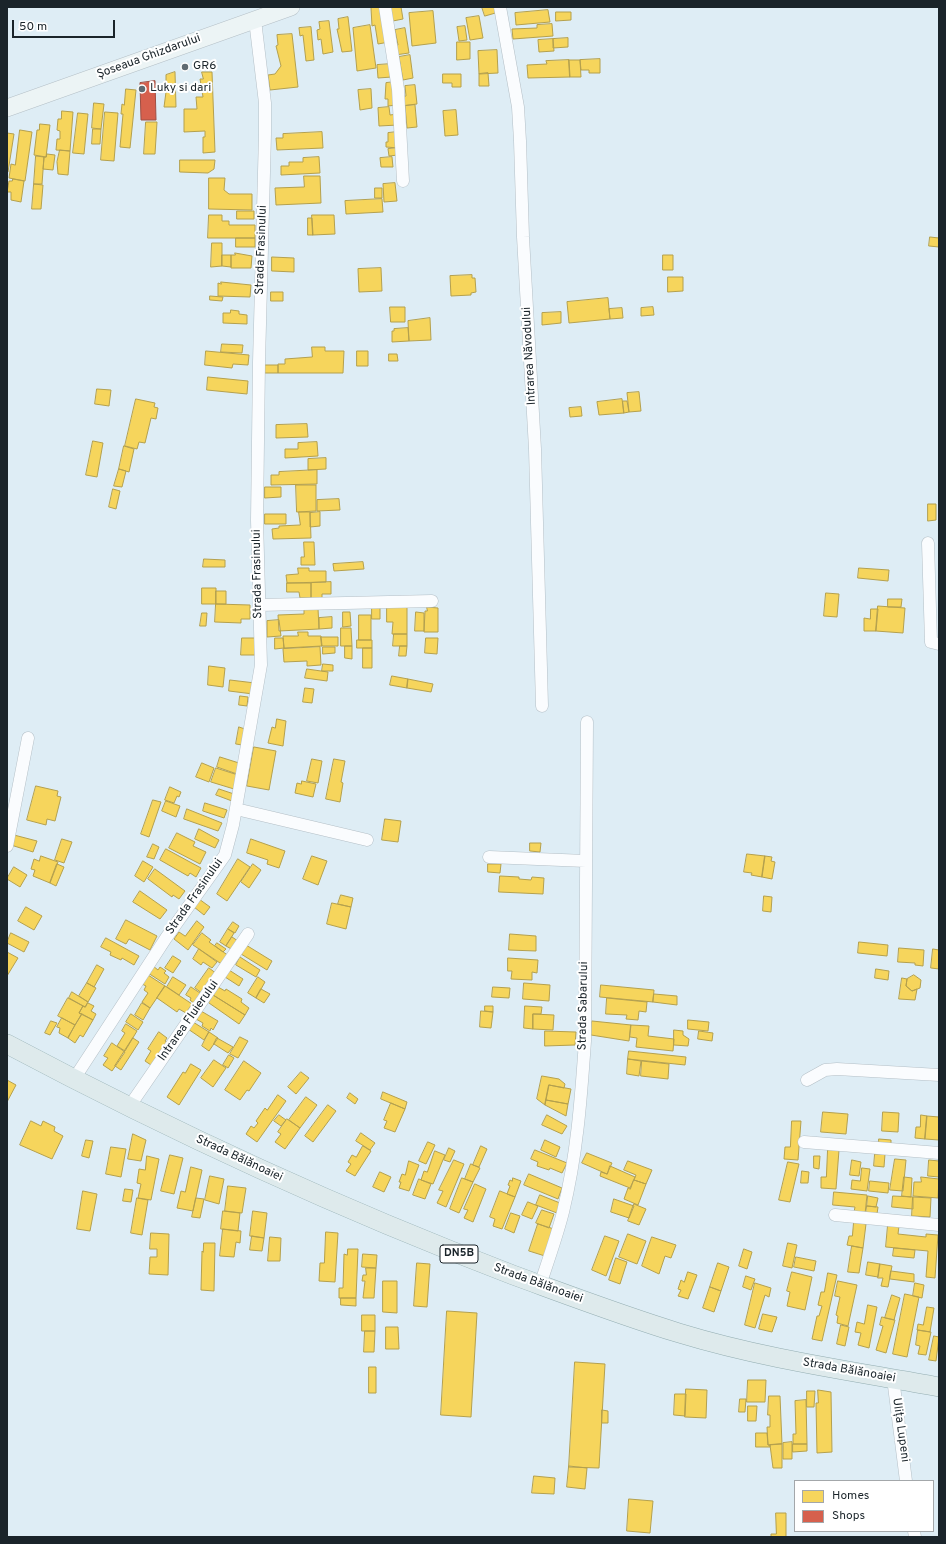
<!DOCTYPE html>
<html>
<head>
<meta charset="utf-8">
<style>
  body { margin:0 }
  #map { position:relative; width:946px; height:1544px; overflow:hidden; background:#deedf5; font-family:Overpass,sans-serif }
  canvas { display:block }
  .frame { position:absolute; inset:0; border:8px solid #1a242a; pointer-events:none }
  .legend { position:absolute; left:794px; top:1480px; width:140px; height:52px; box-sizing:border-box; background:#fff; border:1px solid #a3a7aa; margin:0; padding:5px 7px; list-style:none; font-size:12px; color:#1a242a }
  .legend li { display:flex; align-items:center; gap:8px; height:20px }
  .legend b { width:20px; border:1px solid #a3a7aa }
  .scale { position:absolute; left:12px; top:20px; width:103px; height:18px; box-sizing:border-box; border:2px solid #1a242a; border-top:0; padding-left:5px; font-size:12px; line-height:14px; white-space:nowrap; color:#1a242a; -webkit-text-stroke:3px #fff; paint-order:stroke }
</style>
</head>
<body>
<div id="map">
<canvas width="946" height="1544"></canvas>
<div class="frame"></div>
<ul class="legend">
<li><b style="height:11px;background:#f6d55c"></b>Homes</li>
<li><b style="height:11px;background:#d6604d"></b>Shops</li>
</ul>
<div class="scale">50 m</div>
</div>
<script>
const g = document.querySelector('canvas').getContext('2d');
g.lineJoin = 'round';
function fillPath(path, color) { g.fillStyle = color; g.fill(path, 'evenodd'); }
function trace(path, color, width, dash) { g.strokeStyle = color; g.lineWidth = width; g.lineCap = dash ? 'butt' : 'round'; g.setLineDash(dash || []); g.stroke(path); }
function drawText(font, color, halo, rows, align = 'center') {
  g.font = font + ' Overpass,sans-serif'; g.lineWidth = 4; g.setLineDash([]); g.textBaseline = 'middle'; g.strokeStyle = halo; g.fillStyle = color; for (const [text, x, y, turn = 0] of rows) {
    g.save(); g.translate(x, y); g.rotate((+turn || 0) * Math.PI / 180); g.textAlign = isNaN(turn) ? turn : align; if (halo) g.strokeText(text, 0, 0); g.fillText(text, 0, 0); g.restore();
  }
}
const homes = new Path2D(`
  M382,7L389,42L378,44L375,25L372,26L371,8Z
  M388,7H401L403,19L393,21Z
  M482,7H497L499,12L485,16Z
  M548,10L550,22L516,25L515,13Z
  M433,11L436,43L412,46L409,13Z
  M556,12H571V20L556,21Z
  M479,16L483,38L470,40L466,18Z
  M348,17L352,51L342,52L337,29H339L338,19Z
  M329,21L333,52L323,54L321,39L318,40L317,30L320,29L319,22Z
  M552,24L553,36L513,39L512,29L537,28V25Z
  M370,25L376,68L357,71L353,28Z
  M465,26L467,40L459,41L457,27Z
  M311,27L314,60L306,61L303,35L300,36L299,28Z
  M405,28L409,53L395,55L394,46L398,45L395,30Z
  M292,34L298,87L270,90L268,75L275,74L281,66L276,46L278,45L277,35Z
  M568,38V47L553,48V39Z
  M553,39L554,51L539,52L538,40Z
  M457,42H470V59L457,60Z
  M497,50L498,73L479,74L478,51Z
  M410,55L413,78L403,80L399,57Z
  M600,59V73H589V70H581L580,60Z
  M569,60L570,77L528,78L527,65L547,64L546,61Z
  M569,60H580L581,77H570Z
  M391,64L392,77L378,78L377,65Z
  M175,72L176,107H164L166,92H164V83H166V75Z
  M202,72H212L215,152L203,153V137H205V131L184,132V109H197L196,97H203L200,79H203Z
  M488,73L489,86H479V74Z
  M443,74H461V87H452V83H443Z
  M395,82L397,105L388,106V99H385L386,83Z
  M415,85L417,104L401,106L400,97L406,96L405,86Z
  M126,89L136,90L130,148L120,147L123,114H121L122,104L124,105Z
  M371,89L372,108L360,110L358,90Z
  M94,103L104,104L101,129L92,128Z
  M415,105L417,127L407,128L405,106Z
  M389,107L390,115L397,114L398,125L379,126L378,108Z
  M456,110L458,135L445,136L443,111Z
  M62,111L73,112L70,151L56,150L57,139H60V131L57,130L58,119H61Z
  M105,112L118,113L114,161L101,160Z
  M78,113L88,114L84,154L73,153Z
  M146,122H157L155,154H144Z
  M40,124L50,125L46,157L34,155L37,130H39Z
  M93,129H101L100,144H92Z
  M20,130L32,132L25,181L9,178L11,164L15,165Z
  M322,132L323,148L277,150L276,138H283V134Z
  M397,132L398,148L386,147V142H388V133Z
  M7,133L14,134L8,172H7Z
  M397,148L398,155L389,156L388,149Z
  M60,150L70,151L68,175L58,174L57,162Z
  M47,154L55,155L53,170L43,169L44,157H46Z
  M36,156L44,157L42,184H34Z
  M319,157L320,173L281,175V166H289V162H303V158Z
  M392,157L393,167H381L380,158Z
  M180,160H215L214,169L208,173L180,172Z
  M304,176H320L321,203L276,205L275,188L304,187Z
  M209,178H225L224,190L229,194H252V210L209,209Z
  M13,179L24,181L21,202L11,200V192H7L9,181H12Z
  M395,183L397,201L384,202L383,184Z
  M34,184L43,185L41,209H32Z
  M375,188H382V198H375Z
  M382,199L383,212L346,214L345,201Z
  M237,211H254V219H237Z
  M209,215H222V221H229V225H255V238H208Z
  M312,215H334L335,234L313,235Z
  M308,218H312L313,235H308Z
  M930,237L939,238V247L929,246Z
  M236,238H255V247H236Z
  M212,243H222V266L211,267Z
  M235,253L252,256L251,268H231V255H235Z
  M222,255H231V267L222,266Z
  M663,255H673V270H663Z
  M272,257L294,258V272L272,271Z
  M381,268L382,291L359,292L358,269Z
  M472,275V278H475L476,292L471,293V295L451,296L450,276Z
  M668,277H683V291L668,292Z
  M221,282L251,285L250,297L218,296V283L221,284Z
  M271,292H283V301H271Z
  M210,296L223,297L222,301L210,300Z
  M608,298L610,319L569,323L567,302Z
  M390,307H405V322H391Z
  M653,307L654,315L641,316V308Z
  M622,308L623,318L610,319L609,309Z
  M231,310L239,311V314L247,315V324L223,323V313H230Z
  M561,312V323L542,325V313Z
  M430,318L431,340L409,341L408,321Z
  M408,328L409,341L392,342V331H394V329Z
  M222,344L243,345L242,353L221,352Z
  M312,347H325V351H344L343,373H278V364H285V359L312,357Z
  M206,351L249,355L248,365L233,364L232,368L205,365Z
  M357,351H368V366H357Z
  M389,354H397L398,361H389Z
  M265,365H278V373H265Z
  M208,377L248,381L247,394L207,390Z
  M97,389L111,390L109,406L95,404Z
  M639,392L641,411L629,412L627,393Z
  M136,399L155,403L154,407L158,408L156,419L151,418L145,443L139,442L137,449L125,446Z
  M622,399L624,413L599,415L597,402Z
  M623,401H627L629,412L624,413Z
  M581,407L582,416L570,417L569,408Z
  M307,424L308,437L276,438V425Z
  M93,441L103,443L97,477L86,475Z
  M317,442L318,456L285,458V449H298V443Z
  M124,446L134,449L129,472L119,469Z
  M326,458V469L308,470V459Z
  M119,469L126,471L122,487L114,486Z
  M317,470V484L271,485V475H279V472Z
  M296,485H316V511L297,512Z
  M265,487H281V497L265,498Z
  M113,489L120,491L116,509L109,507Z
  M339,499L340,510L317,511V500Z
  M928,504H936V520L928,521Z
  M299,512H310L311,538L273,539L272,529L279,528V526L300,525Z
  M320,512V526L310,527V513Z
  M265,514H286V524H265Z
  M304,542H314L315,565H301V557H304Z
  M204,559L225,560V567H203Z
  M363,562L364,569L334,571L333,564Z
  M298,568H309V571H326V582L287,583L286,575L298,574Z
  M859,568L889,570L888,581L858,578Z
  M331,582V594H322V599H311V583Z
  M287,583H311V598H300L299,592H287Z
  M202,588H216V604H202Z
  M216,591H226V604H216Z
  M826,593L839,594L837,617L824,616Z
  M888,599H902L901,607H888Z
  M216,604L250,605V619H241V623L215,622Z
  M878,606L905,608L903,633L876,631Z
  M372,607H380V619H372Z
  M387,607H407V634H392L393,622H387Z
  M427,607L438,608V632H424L425,611H427Z
  M318,608L319,629L279,631L278,615L304,614V609Z
  M871,609H878L876,631H864V618L870,619Z
  M343,612H350L351,626L343,627Z
  M416,612L424,613V631H415Z
  M202,613H207L206,626H200Z
  M359,615H371V640H359Z
  M332,617V628L319,629V618Z
  M279,620L281,636L267,637V621Z
  M341,628H351L352,646H341Z
  M298,632H308V636H321L322,646L284,648L283,636H298Z
  M394,634H407V646H393Z
  M321,637H338V646H322Z
  M242,638H255V655H241Z
  M275,638H283L284,648L275,649Z
  M426,638H438L437,654L425,653Z
  M357,640H372V648H357Z
  M345,646H352V659L345,658Z
  M400,646H407L406,656H399Z
  M320,647L321,665L307,666V661L284,662L283,649Z
  M323,647H335V653L323,654Z
  M363,648H372V668H363Z
  M323,664L333,665V671H322Z
  M209,666L225,668L223,687L208,685Z
  M307,669L328,672L327,681L305,678Z
  M392,676L408,679L407,688L390,685Z
  M408,679L433,684L431,692L407,688Z
  M230,680L255,683L253,694L229,691Z
  M305,688L314,689L312,703L303,702Z
  M240,696L248,697L247,706L239,705Z
  M277,719L286,721L283,746L268,743L272,727L275,728Z
  M239,727L245,729L242,745L236,744Z
  M254,747L276,751L269,790L247,786Z
  M220,757L239,763L237,774L217,767Z
  M312,759L322,761L318,783L307,781Z
  M334,759L345,761L341,782L343,783L340,802L326,799Z
  M202,763L214,768L209,782L196,777Z
  M216,768L238,775L234,789L211,782Z
  M302,781L316,784L313,797L295,793L297,783L301,784Z
  M36,786L58,791L57,796L61,797L55,821L47,819L46,825L27,820Z
  M170,787L181,792L179,797L177,796L174,803L165,800Z
  M219,789L234,794L232,801L216,795Z
  M153,800L161,802L149,837L141,834Z
  M166,801L180,806L176,817L162,811Z
  M205,803L227,810L224,818L203,811Z
  M187,809L222,823L218,831L184,819Z
  M385,819L401,821L398,842L382,840Z
  M199,829L219,840L215,848L195,839Z
  M177,833L195,842L193,846L206,852L200,864L169,848Z
  M14,835L37,841L33,852L11,845Z
  M62,839L72,842L64,863L55,860Z
  M251,839L285,851L279,868L267,864L268,860L247,853Z
  M530,843H541L540,852L530,851Z
  M153,844L159,847L154,859L147,857Z
  M166,849L201,868L196,877L190,873L188,876L160,860Z
  M747,854L765,856L762,877L751,875L752,873L744,872Z
  M41,856L58,862L50,883L33,876L35,870L31,869L34,859L39,861Z
  M312,856L327,861L318,885L303,879Z
  M765,856L772,857L771,861L775,862L772,879L762,877Z
  M238,859L250,867L227,901L217,894Z
  M143,861L153,867L144,882L135,876Z
  M57,864L64,867L56,886L50,883Z
  M253,864L261,870L249,888L241,882Z
  M488,864H501L500,873L488,872Z
  M14,867L27,875L20,887L7,879Z
  M155,869L185,891L179,899L173,895L172,897L148,879Z
  M500,876L519,877V879L531,880L532,877L544,878L543,894L499,892Z
  M140,891L167,910L160,919L133,902Z
  M341,895L353,898L351,907L338,904Z
  M764,896L772,897L771,912L763,911Z
  M199,899L210,907L204,915L194,907Z
  M332,903L351,907L346,929L327,924Z
  M26,907L42,916L34,930L18,921Z
  M126,920L157,936L150,950L129,939L126,944L116,939Z
  M197,921L204,927L188,950L174,939L179,932L185,936Z
  M233,922L239,926L235,933L228,929Z
  M228,929L234,933L226,946L220,942Z
  M11,933L29,942L24,952L7,943Z
  M202,933L211,940L209,942L229,956L223,965L193,945Z
  M510,934L536,936V951L509,950Z
  M232,937L238,941L233,950L226,946Z
  M106,938L139,956L134,965L122,958L121,960L110,955L111,952L101,947Z
  M859,942L888,945L887,956L858,953Z
  M217,943L226,949L223,952L215,946Z
  M246,945L272,961L267,970L241,954Z
  M899,948L924,950L923,966L915,965V963L898,962Z
  M199,949L217,962L212,968L203,962L201,965L193,959Z
  M933,949L939,950V969L931,968Z
  M7,952L18,958L7,976Z
  M173,956L181,961L173,973L165,968Z
  M240,957L260,970L256,977L236,965Z
  M508,958L538,960L537,973L532,972V980L511,979L512,971H508Z
  M97,965L104,969L94,987L87,983Z
  M153,966L158,970L160,967L166,971L164,973L169,977L165,984L148,973Z
  M209,968L217,974L203,994L195,988Z
  M876,969L889,971L888,980L875,978Z
  M229,970L243,979L239,986L225,977Z
  M148,975L165,986L150,1008L142,1002L148,993L144,990L146,986L142,984Z
  M914,975L921,980L920,988L912,991L906,986L907,979Z
  M173,977L186,985L179,995L167,987Z
  M258,977L265,982L256,998L248,993Z
  M902,978L907,979L906,986L912,991L917,989L915,1000L899,999Z
  M87,983L96,988L88,1002L79,996Z
  M524,983L550,985L549,1001L523,999Z
  M601,985L654,990L653,1002L600,997Z
  M165,986L192,1004L186,1013L179,1009L177,1012L157,998Z
  M191,987L203,995L196,1005L190,1000L191,998L186,995Z
  M218,987L225,991L226,989L242,999L241,1002L249,1008L245,1015L213,995Z
  M493,987L510,988L509,998L492,997Z
  M261,989L270,994L264,1003L256,998Z
  M72,992L88,1002L85,1007L69,998Z
  M654,994L677,996V1005L653,1002Z
  M213,995L245,1015L239,1024L209,1003Z
  M68,998L83,1006L79,1013L82,1014L75,1025L58,1016Z
  M607,998L647,1002L646,1012L639,1011L638,1020L626,1019L627,1015L606,1014Z
  M88,1003L94,1006L91,1011L96,1014L93,1020L79,1013L83,1006L85,1007Z
  M142,1003L150,1008L143,1020L135,1015Z
  M485,1006H493V1012L485,1011Z
  M525,1006L542,1007L541,1014H533V1029L524,1028Z
  M201,1011L218,1021L213,1030L211,1028L210,1031L202,1026L203,1023L196,1019Z
  M481,1011L493,1012L491,1028L480,1027Z
  M82,1014L93,1020L83,1037L80,1035L75,1043L68,1038Z
  M131,1014L143,1022L138,1030L126,1022Z
  M533,1014L554,1015L553,1030L533,1029Z
  M62,1018L75,1025L68,1038L59,1033L60,1028L57,1027Z
  M688,1020L709,1022L708,1031L688,1029Z
  M51,1021L57,1023L50,1035L45,1033Z
  M592,1021L631,1025L629,1041L591,1035Z
  M193,1022L209,1032L204,1040L188,1029Z
  M126,1024L137,1031L125,1051L117,1046L125,1033L122,1031Z
  M631,1025L649,1026L648,1036L674,1039L673,1051L636,1047L637,1038L630,1037Z
  M674,1030L683,1031V1035L689,1039L688,1046L674,1045Z
  M545,1031L576,1032L575,1045L545,1046Z
  M699,1031L713,1033L712,1041L698,1039Z
  M159,1032L167,1038L165,1041L169,1043L154,1067L145,1061L151,1051L148,1049Z
  M209,1032L218,1038L209,1051L202,1046Z
  M240,1037L248,1041L238,1058L230,1054Z
  M133,1038L139,1042L121,1070L115,1066Z
  M217,1038L233,1047L228,1053L214,1044Z
  M112,1043L125,1052L112,1071L103,1065L108,1058L104,1056Z
  M629,1051L686,1057L685,1065L628,1059Z
  M229,1055L234,1058L228,1068L223,1065Z
  M628,1059L641,1061L639,1076L627,1074Z
  M214,1060L226,1068L213,1087L201,1078Z
  M244,1061L261,1073L249,1091L247,1090L240,1100L225,1090Z
  M642,1061L669,1064L668,1079L641,1076Z
  M191,1064L201,1070L179,1105L167,1097L183,1072L185,1073Z
  M301,1072L309,1078L296,1094L288,1087Z
  M542,1076L559,1079L565,1084L564,1088L549,1085L545,1105L537,1099Z
  M7,1080L16,1085L7,1102Z
  M549,1085L571,1089L568,1104L546,1100Z
  M383,1092L407,1102L405,1109L381,1099Z
  M350,1093L358,1099L355,1104L347,1098Z
  M278,1095L286,1101L257,1142L246,1134L251,1126L254,1128L258,1123L256,1121L265,1108L267,1110Z
  M306,1097L317,1105L300,1128L289,1120Z
  M546,1100L568,1104L566,1116L545,1105Z
  M391,1103L405,1109L395,1132L384,1128L387,1121L384,1120Z
  M328,1105L336,1111L313,1142L305,1136Z
  M823,1112L848,1114L846,1134L821,1132Z
  M883,1112L899,1113L898,1132L882,1131Z
  M279,1115L286,1120L281,1126L274,1121Z
  M547,1115L567,1126L562,1134L542,1125Z
  M921,1115L927,1116L925,1139L915,1138L916,1127H920Z
  M927,1116L939,1117V1140L925,1139Z
  M287,1119L300,1128L285,1149L275,1142L281,1134L278,1132Z
  M31,1121L41,1126L43,1121L55,1127L54,1131L63,1136L52,1159L20,1145Z
  M792,1121H801L798,1160L784,1159L785,1147H790Z
  M361,1133L375,1143L370,1150L356,1141Z
  M133,1134L146,1140L141,1161L128,1159Z
  M879,1139L891,1140V1146L879,1145Z
  M86,1140L93,1141L89,1158L82,1156Z
  M545,1140L560,1147L556,1157L541,1150Z
  M428,1142L435,1145L426,1164L419,1161Z
  M363,1146L371,1151L355,1176L346,1171L351,1164L348,1162L352,1155L356,1157Z
  M481,1146L487,1149L479,1167L473,1165Z
  M111,1147L126,1149L121,1177L106,1174Z
  M449,1148L455,1151L450,1162L444,1160Z
  M828,1149L839,1150L836,1189L821,1188V1177H826Z
  M535,1150L567,1163L562,1173L550,1168L549,1170L537,1166L538,1162L531,1159Z
  M435,1151L445,1155L433,1184L421,1180L424,1171L427,1172Z
  M587,1153L612,1163L607,1174L582,1163Z
  M875,1154H885L884,1167L874,1166Z
  M170,1155L183,1158L174,1194L161,1191Z
  M147,1156L159,1159L151,1200L138,1198L141,1184L137,1183L139,1169L145,1170Z
  M814,1156H820L819,1169L814,1168Z
  M895,1159L906,1160L903,1191L890,1190Z
  M454,1160L464,1164L446,1207L437,1203L443,1191L439,1190Z
  M852,1160L861,1162L859,1176L850,1175Z
  M929,1160L939,1161V1177L928,1176Z
  M409,1161L419,1165L409,1191L399,1188L401,1182H399L402,1174L405,1175Z
  M628,1161L652,1170L646,1184L634,1180L636,1175L624,1170Z
  M788,1162L799,1164L790,1202L779,1200Z
  M471,1164L480,1168L473,1182L465,1179Z
  M610,1166L635,1177L630,1188L600,1176L601,1172L607,1174Z
  M191,1167L202,1170L193,1211L177,1208L181,1191L185,1192Z
  M862,1168L870,1169L867,1191L851,1189L852,1180L860,1181Z
  M802,1171L809,1172L808,1183H801Z
  M380,1172L391,1177L384,1192L373,1187Z
  M529,1174L562,1188L558,1199L524,1185Z
  M210,1176L224,1179L219,1204L205,1200Z
  M904,1177L912,1178L911,1197L902,1196Z
  M921,1177L939,1179L938,1198L913,1196L914,1182H921Z
  M462,1178L473,1182L459,1213L450,1209Z
  M513,1178L521,1181L515,1197L507,1194L510,1186L508,1185L510,1180L512,1181Z
  M419,1179L431,1184L425,1199L413,1195Z
  M634,1180L646,1184L638,1205L624,1199L628,1188L630,1189Z
  M870,1181L889,1183L888,1193L869,1191Z
  M475,1184L486,1189L473,1222L464,1218L468,1210L464,1209Z
  M228,1186L246,1188L242,1213L225,1211Z
  M125,1189L133,1190L131,1202L123,1201Z
  M83,1191L97,1194L90,1231L77,1229Z
  M500,1191L515,1197L502,1229L493,1226L495,1219L490,1217Z
  M834,1192L867,1195L865,1214L854,1212L855,1207L833,1205Z
  M540,1195L560,1203L557,1213L536,1205Z
  M868,1196L878,1198L876,1207L867,1206Z
  M893,1196L913,1197V1209L892,1207Z
  M913,1197L931,1198L930,1217L912,1216Z
  M137,1198L148,1200L142,1235L131,1233Z
  M196,1198L204,1199L200,1218L192,1217Z
  M614,1199L634,1206L629,1218L611,1212Z
  M528,1202L538,1206L532,1219L522,1215Z
  M634,1204L646,1209L639,1225L628,1221Z
  M867,1206L878,1207L877,1214L866,1213Z
  M542,1210L554,1214L549,1228L536,1223Z
  M223,1211L240,1213L238,1231L221,1229Z
  M253,1211L267,1213L264,1238L250,1236Z
  M511,1213L520,1216L514,1233L505,1229Z
  M854,1222L866,1224L863,1248L847,1245L849,1236H852Z
  M538,1224L554,1229L545,1256L529,1251Z
  M888,1225L899,1226L898,1234L926,1237V1234L938,1235L935,1278L926,1277L928,1251L886,1247Z
  M223,1229L241,1231L240,1243L236,1242L234,1257L220,1256Z
  M326,1232L338,1233L335,1282L319,1281L320,1263H324Z
  M151,1233L169,1234L168,1275L149,1274L150,1257H157V1249H150Z
  M628,1234L646,1241L637,1264L619,1257Z
  M252,1236L264,1238L262,1251L250,1250Z
  M605,1236L619,1241L606,1276L592,1270Z
  M270,1237L281,1238L280,1261H268Z
  M652,1237L676,1245L671,1258L665,1256L659,1274L642,1266Z
  M204,1243H215L214,1291L201,1290L202,1251L203,1252Z
  M788,1243L797,1245L792,1268L783,1266Z
  M852,1246L863,1248L859,1273L848,1272Z
  M894,1248L915,1250L914,1258L893,1256Z
  M348,1249H358L356,1298H339V1288H343L344,1254L347,1255Z
  M744,1249L752,1252L747,1269L739,1266Z
  M363,1254L377,1255L376,1268L362,1267Z
  M796,1257L816,1261L814,1271L794,1267Z
  M616,1258L627,1262L620,1284L609,1280Z
  M868,1262L880,1264L878,1277L866,1275Z
  M417,1263L430,1264L427,1307L414,1306Z
  M718,1263L729,1267L721,1291L710,1287Z
  M880,1264L892,1266L888,1287L881,1286L883,1278H878Z
  M366,1268H376L374,1298H363L365,1281H362L363,1275H366Z
  M891,1271L914,1274V1282L890,1279Z
  M688,1272L697,1275L688,1299L678,1296L681,1290L678,1289L681,1280L684,1282Z
  M792,1272L812,1277L805,1310L787,1306L790,1292L787,1291Z
  M828,1273L837,1275L822,1341L812,1339L817,1316H819L822,1306L818,1305L821,1292H824Z
  M746,1276L755,1279L751,1290L743,1287Z
  M383,1281H397V1313L383,1312Z
  M838,1281L857,1285L848,1326L837,1323L838,1316L836,1315L840,1297L835,1296Z
  M755,1283L771,1288L769,1297L765,1295L755,1328L745,1325Z
  M915,1283L924,1285L922,1298L913,1296Z
  M710,1287L721,1291L714,1312L703,1308Z
  M905,1294L919,1297L907,1357L893,1354Z
  M892,1295L900,1298L894,1320L885,1318Z
  M341,1298H356V1306L341,1305Z
  M868,1305L877,1307L869,1348L858,1345L861,1333L855,1332L857,1322L864,1324Z
  M927,1307L934,1308L930,1332L917,1330L918,1324L923,1325Z
  M447,1311L477,1313L471,1417L441,1415Z
  M763,1314L777,1317L772,1332L759,1329Z
  M362,1315H375V1331H362Z
  M882,1317L895,1320L886,1353L876,1350L883,1326L880,1325Z
  M841,1325L849,1327L845,1346L837,1344Z
  M386,1327H398L399,1349H386Z
  M918,1330L931,1332L926,1355L918,1354L920,1346L916,1345Z
  M365,1331H375L374,1352H364Z
  M934,1336L939,1337L936,1361L929,1360Z
  M575,1362L605,1364L599,1468L569,1467Z
  M369,1367H376V1393H369Z
  M748,1380H766L765,1402H747Z
  M686,1389L707,1390L706,1418L685,1417Z
  M818,1390L831,1392L832,1452L817,1453L816,1403H818Z
  M807,1391H815L814,1407H807Z
  M675,1394H686L685,1416L674,1415Z
  M769,1396H780L782,1444L768,1445L767,1427H770V1415H768Z
  M740,1399H746L745,1412H739Z
  M806,1400L807,1444H793V1434H796L795,1401Z
  M748,1406H757L756,1421H748Z
  M602,1410L608,1411V1423H602Z
  M756,1433H767L768,1445H770V1447H756Z
  M792,1442V1459H783V1443Z
  M782,1444V1468H773L770,1445Z
  M793,1444H807V1451L793,1452Z
  M569,1466L587,1468L585,1489L567,1487Z
  M534,1476L555,1478L554,1494L532,1493Z
  M629,1499L653,1501L650,1533L627,1531Z
  M776,1513H786V1537H771V1534H776Z`);
fillPath(homes, '#f6d55c');
trace(homes, '#b4a04d', 1);
const shops = new Path2D(`
  M155,81L156,120H141L140,83Z`);
fillPath(shops, '#d6604d');
trace(shops, '#9e4e42', 1);
const minor = new Path2D(`
  M385,7L398,89L403,181
  M500,7L518,107L520,141L523,237L535,449L542,706
  M928,543L931,642L939,644
  M259,605L432,601
  M236,809L367,840
  M7,846L28,738
  M489,857L586,861
  M74,1079L166,938L225,855L233,825L261,665L257,520L259,362L265,134V103L255,20
  M807,1080L825,1070L837,1069L939,1075
  M129,1107L248,934
  M804,1142L939,1153
  M835,1215L939,1225
  M540,1285C548,1261 557,1236 563,1212C577,1155 581,1099 585,1041L587,722
  M893,1378L906,1481
  M914,1531L915,1537`);
const secondary = new Path2D(`
  M7,108L291,7`);
const primary = new Path2D(`
  M7,1044C171,1131 340,1209 513,1275C568,1295 623,1316 679,1333C764,1359 852,1371 939,1387`);
trace(minor, '#b4bfc6', 13);
trace(secondary, '#b4bfc6', 18);
trace(primary, '#94aeb2', 20);
trace(minor, '#fafcfe', 12);
trace(secondary, '#ecf4f5', 17);
trace(primary, '#deeaec', 19);
for (const [x, y, r, color] of [
  [185,67,4,"#5f6a71"],
  [142,89,4,"#5f6a71"]
]) { const dot = new Path2D(); dot.arc(x, y, r, 0, 2 * Math.PI); g.fillStyle = color; g.fill(dot); trace(dot, '#fff', 1.5); }
for (const [x, y, w] of [
  [459,1254,38]
]) { const box = new Path2D(); box.roundRect(x - w / 2, y - 9, w, 18, 3); g.fillStyle = '#fff'; g.fill(box); trace(box, '#1a242a', 1); }
drawText('bold 11px', '#1a242a', null, [
  ["DN5B",459,1254]
]);
drawText('12px', '#1a242a', '#fff', [
  ["Șoseaua Ghizdarului",149,57,-20],
  ["Strada Frasinului",262,250,-88],
  ["Intrarea Năvodului",530,356,-93],
  ["Strada Frasinului",258,574,-91],
  ["Strada Frasinului",195,897,-55],
  ["Strada Sabarului",584,1006,-89],
  ["Intrarea Fluierului",189,1021,-55],
  ["Strada Bălănoaiei",239,1159,25],
  ["Strada Bălănoaiei",538,1284,20],
  ["Strada Bălănoaiei",849,1371,10],
  ["Ulița Lupeni",900,1430,82]
]);
drawText('12px', '#1a242a', '#fff', [
  ["GR6",193,67],
  ["Luky si dari",150,89]
], 'left');
</script>
</body>
</html>
